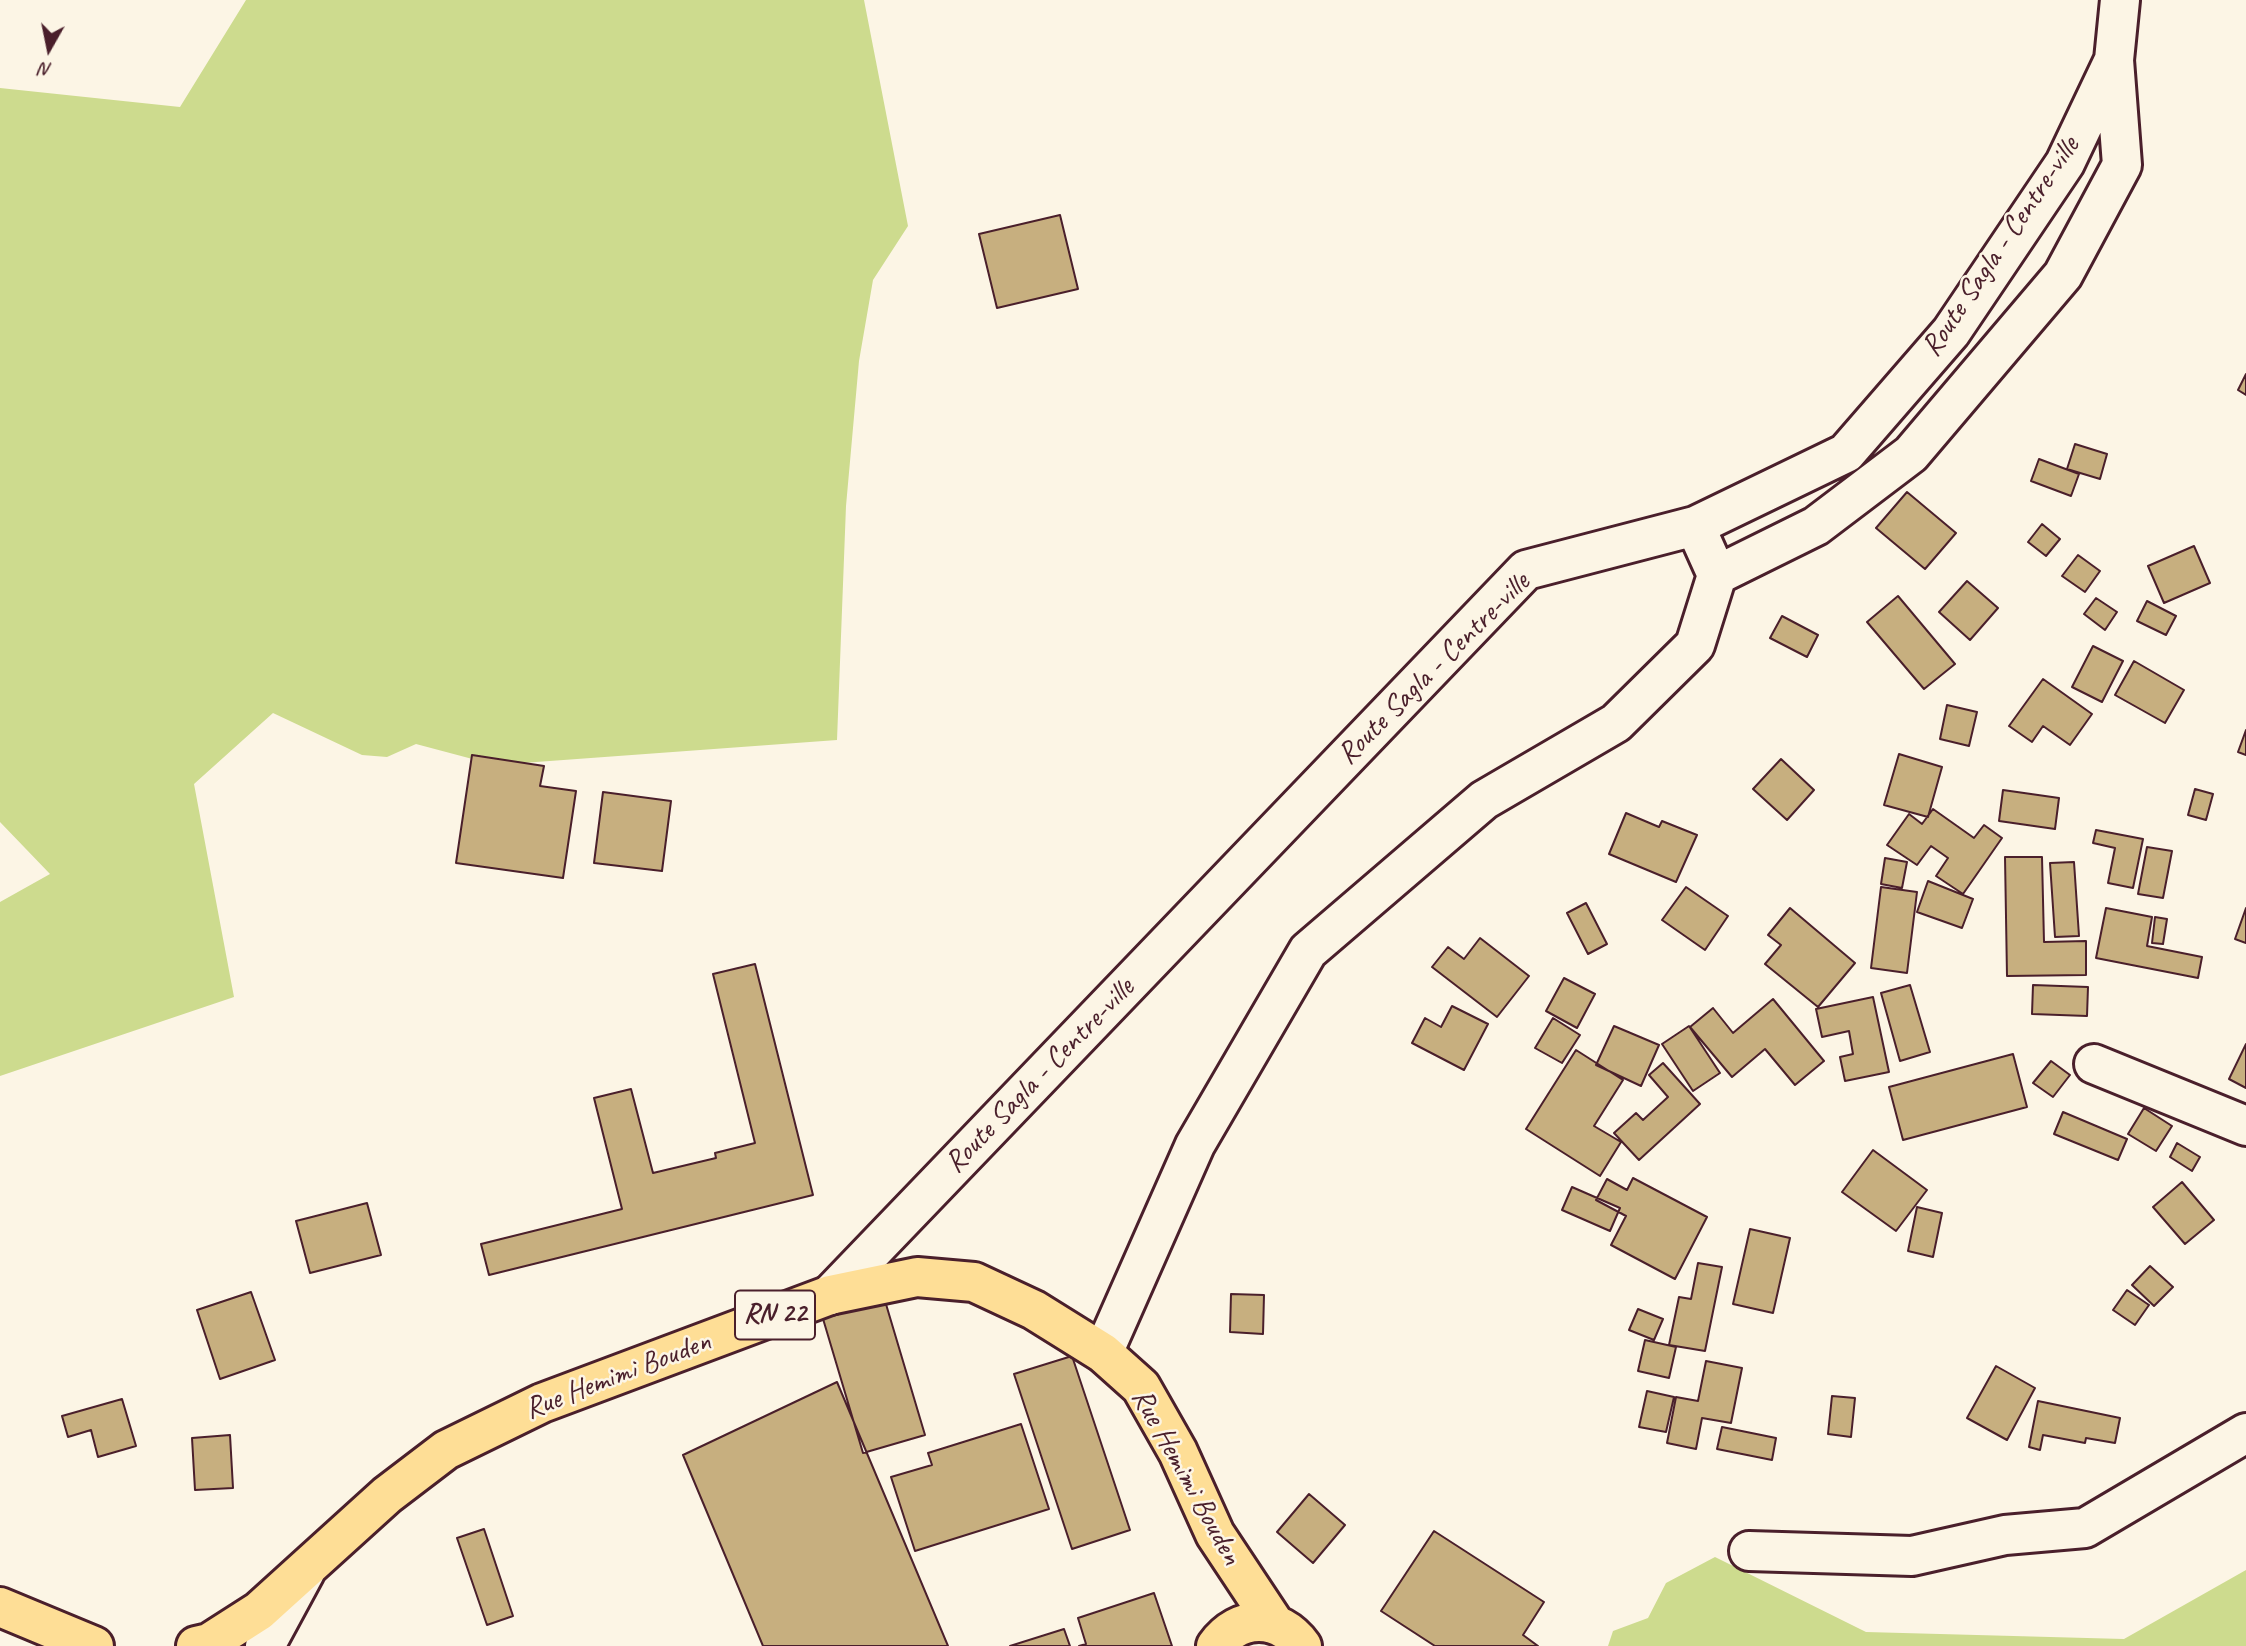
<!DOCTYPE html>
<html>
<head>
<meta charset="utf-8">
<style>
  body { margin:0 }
  #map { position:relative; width:2246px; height:1646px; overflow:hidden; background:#fcf5e5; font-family:Caveat,sans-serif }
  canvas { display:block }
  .north { position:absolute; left:14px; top:14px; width:70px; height:70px; -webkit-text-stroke:5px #fcf5e5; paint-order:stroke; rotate:189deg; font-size:19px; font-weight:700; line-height:28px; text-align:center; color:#4a1f2b }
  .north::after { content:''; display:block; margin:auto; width:24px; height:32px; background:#4a1f2b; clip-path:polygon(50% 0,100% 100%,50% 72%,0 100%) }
</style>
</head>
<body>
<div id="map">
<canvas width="2246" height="1646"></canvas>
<div class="north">N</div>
</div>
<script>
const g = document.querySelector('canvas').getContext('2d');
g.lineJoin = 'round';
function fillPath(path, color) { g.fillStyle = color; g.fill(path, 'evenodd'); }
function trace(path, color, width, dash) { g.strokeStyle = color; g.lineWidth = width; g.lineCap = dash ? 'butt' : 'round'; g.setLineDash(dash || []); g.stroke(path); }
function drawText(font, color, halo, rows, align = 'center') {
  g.font = font + ' Caveat,sans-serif'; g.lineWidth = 5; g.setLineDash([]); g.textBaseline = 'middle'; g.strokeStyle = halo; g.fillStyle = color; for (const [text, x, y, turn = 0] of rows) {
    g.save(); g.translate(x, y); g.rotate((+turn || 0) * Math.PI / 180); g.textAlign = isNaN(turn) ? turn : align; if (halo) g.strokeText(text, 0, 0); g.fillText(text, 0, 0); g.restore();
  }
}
fillPath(new Path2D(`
  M246,0H864L908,226L873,280L859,361L846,506L837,740L495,765L416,744L387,757L362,755L273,713L194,784L234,997L0,1076V902L50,874L0,822V88L180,107Z
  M1715,1557L1866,1632L2124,1639L2246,1570V1646H1608L1613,1631L1648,1618L1666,1583Z`), '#cddb8e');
const building = new Path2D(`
  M1060,215L1078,289L997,308L979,234Z
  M2246,374V395L2238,390Z
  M2075,444L2107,454L2100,479L2067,469Z
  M2039,459L2079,474L2071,496L2031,481Z
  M1907,492L1956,533L1925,569L1876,528Z
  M2042,524L2060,539L2046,556L2028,542Z
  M2194,546L2210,583L2164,603L2148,566Z
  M2078,555L2100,571L2085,592L2062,576Z
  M1967,581L1998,608L1970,640L1939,612Z
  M1898,596L1955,664L1924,689L1867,622Z
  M2096,598L2117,612L2105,630L2084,614Z
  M2147,601L2176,616L2166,635L2137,621Z
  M1782,616L1818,635L1807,657L1770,638Z
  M2093,646L2123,661L2102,702L2072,687Z
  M2134,661L2184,690L2165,723L2115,695Z
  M2043,679L2092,714L2070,745L2043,726L2032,742L2009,726Z
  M1947,705L1977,712L1969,746L1940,739Z
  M2246,730V755L2238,752Z
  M1899,754L1942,767L1928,817L1884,805Z
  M472,755L544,766L540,786L576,791L563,878L456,863Z
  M1781,759L1814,790L1787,820L1753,789Z
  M2195,789L2213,794L2206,820L2188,815Z
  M2003,790L2059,798L2055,829L1999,821Z
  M603,792L671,801L662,871L594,863Z
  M1933,809L1974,838L1984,825L2002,838L1963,894L1936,876L1948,858L1931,846L1917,865L1887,845L1909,814L1922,824Z
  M1626,813L1659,827L1662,821L1697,835L1676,882L1609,854Z
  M2096,830L2143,839L2133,888L2108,883L2115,848L2093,843Z
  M2147,847L2172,851L2163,898L2138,894Z
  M2005,857H2042L2044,942L2086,941V975L2007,976Z
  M1885,858L1907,862L1902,888L1881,884Z
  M2074,862L2079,936L2055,937L2050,863Z
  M1928,881L1973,899L1962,928L1917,912Z
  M1686,887L1728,916L1705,950L1662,920Z
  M1881,887L1917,892L1907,973L1871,968Z
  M1586,903L1607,944L1588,954L1567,913Z
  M1790,908L1855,963L1818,1007L1765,964L1781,945L1768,935Z
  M2106,908L2152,917L2147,946L2202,957L2198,978L2096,958Z
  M2246,908V943L2235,939Z
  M2155,917L2167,919L2163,944L2152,943Z
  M1480,938L1529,976L1497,1017L1432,967L1448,947L1464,959Z
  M755,964L813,1195L489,1275L481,1244L622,1209L594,1098L631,1089L653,1173L716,1158L715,1153L755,1143L713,974Z
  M1564,978L1595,994L1577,1028L1546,1011Z
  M1910,985L1930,1052L1900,1061L1881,993Z
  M2033,985L2088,987L2087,1016L2032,1014Z
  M1873,997L1889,1072L1845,1081L1840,1057L1853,1054L1849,1031L1822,1037L1816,1009Z
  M1773,999L1824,1061L1795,1085L1765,1049L1732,1077L1690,1027L1713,1008L1733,1033Z
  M1452,1006L1488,1024L1464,1070L1412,1043L1425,1018L1441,1027Z
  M1553,1018L1580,1035L1562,1063L1535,1048Z
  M1614,1026L1659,1045L1641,1086L1596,1065Z
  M1689,1026L1720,1073L1693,1091L1662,1044Z
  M2246,1044V1088L2229,1079Z
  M1576,1050L1623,1080L1594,1126L1621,1142L1600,1176L1526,1129Z
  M2013,1054L2027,1107L1903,1140L1889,1087Z
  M2051,1061L2070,1075L2053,1097L2033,1083Z
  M1663,1063L1700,1104L1639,1160L1614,1133L1636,1113L1643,1120L1668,1097L1649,1075Z
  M2144,1108L2172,1126L2156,1151L2128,1134Z
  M2063,1112L2127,1139L2118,1160L2054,1134Z
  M2177,1143L2200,1157L2192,1171L2170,1157Z
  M1873,1150L1927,1190L1896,1231L1842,1192Z
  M1633,1178L1707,1217L1675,1279L1611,1245L1626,1216L1596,1200L1607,1179L1627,1190Z
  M2182,1182L2214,1220L2185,1244L2153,1207Z
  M1572,1187L1620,1208L1610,1231L1562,1210Z
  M367,1203L381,1255L310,1273L296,1221Z
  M1917,1207L1942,1213L1933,1257L1908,1251Z
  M1750,1229L1790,1238L1773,1313L1733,1304Z
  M1698,1263L1722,1267L1705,1351L1669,1345L1679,1297L1691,1299Z
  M2150,1266L2173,1287L2154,1306L2132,1285Z
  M880,1284L925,1435L863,1453L818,1302Z
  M2127,1290L2149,1305L2135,1325L2113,1310Z
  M251,1292L275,1360L220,1379L197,1310Z
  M1231,1294L1264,1295L1263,1334L1230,1332Z
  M1638,1309L1663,1319L1654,1340L1629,1330Z
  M1645,1340L1676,1347L1669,1378L1638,1371Z
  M1072,1356L1130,1530L1072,1549L1014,1374Z
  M1706,1361L1742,1368L1731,1423L1702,1418L1696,1449L1667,1443L1676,1397L1698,1401Z
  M1996,1366L2035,1388L2007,1440L1967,1418Z
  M837,1382L948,1646H763L683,1455Z
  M1647,1391L1674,1397L1666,1432L1639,1427Z
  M1832,1396L1855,1398L1851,1437L1828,1434Z
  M122,1399L136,1446L98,1457L91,1430L68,1437L62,1416Z
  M2038,1401L2120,1418L2115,1443L2086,1438L2085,1443L2043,1435L2040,1450L2029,1447Z
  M1021,1424L1049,1509L915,1551L891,1477L932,1465L928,1453Z
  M1722,1427L1776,1438L1772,1460L1717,1449Z
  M230,1435L233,1488L195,1490L192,1438Z
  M1309,1494L1345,1525L1313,1563L1277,1532Z
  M484,1529L513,1616L487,1625L457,1538Z
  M1434,1531L1544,1602L1523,1635L1538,1646H1435L1381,1611Z
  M1154,1593L1172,1646H1079L1086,1644L1078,1618Z
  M1064,1629L1070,1646H1010Z`);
fillPath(building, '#c7af7f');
trace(building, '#4a1f2b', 2);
const minor = new Path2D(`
  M1717,575L1816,526L1911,454L2063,275L2122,165L2114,60L2120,0
  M2094,1064L2246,1126
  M830,1295L1526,570L1695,526L1846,453L1951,332L2065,163L2114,60
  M1103,1353L1195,1145L1308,951L1484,800L1616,723L1695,645L1717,575L1695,526
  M1749,1551L1912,1556L2005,1535L2085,1528L2246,1433
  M265,1646L305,1572`);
const major = new Path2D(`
  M0,1607L94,1646
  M196,1646L209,1643L259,1611L387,1495L446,1450L542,1403L830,1295L917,1277L974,1282L1034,1310L1103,1353L1141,1387L1178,1452L1215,1534L1274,1623
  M1216,1646C1239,1614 1279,1614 1302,1646`);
trace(minor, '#4a1f2b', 44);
trace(major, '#4a1f2b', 44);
trace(minor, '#fcf5e5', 38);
trace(major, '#fede96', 38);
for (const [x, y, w] of [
  [775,1315,80]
]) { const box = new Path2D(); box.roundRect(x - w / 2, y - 24.5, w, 49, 5); g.fillStyle = '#fcf5e5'; g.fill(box); trace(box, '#4a1f2b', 2); }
drawText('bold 28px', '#4a1f2b', null, [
  ["RN 22",775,1315]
]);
drawText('30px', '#4a1f2b', '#fcf5e5', [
  ["Route Sagla - Centre-ville",2001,247,-56],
  ["Route Sagla - Centre-ville",1434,669,-45],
  ["Route Sagla - Centre-ville",1040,1076,-46],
  ["Rue Hemimi Bouden",618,1376,-21],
  ["Rue Hemimi Bouden",1186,1477,61]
]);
</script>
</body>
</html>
